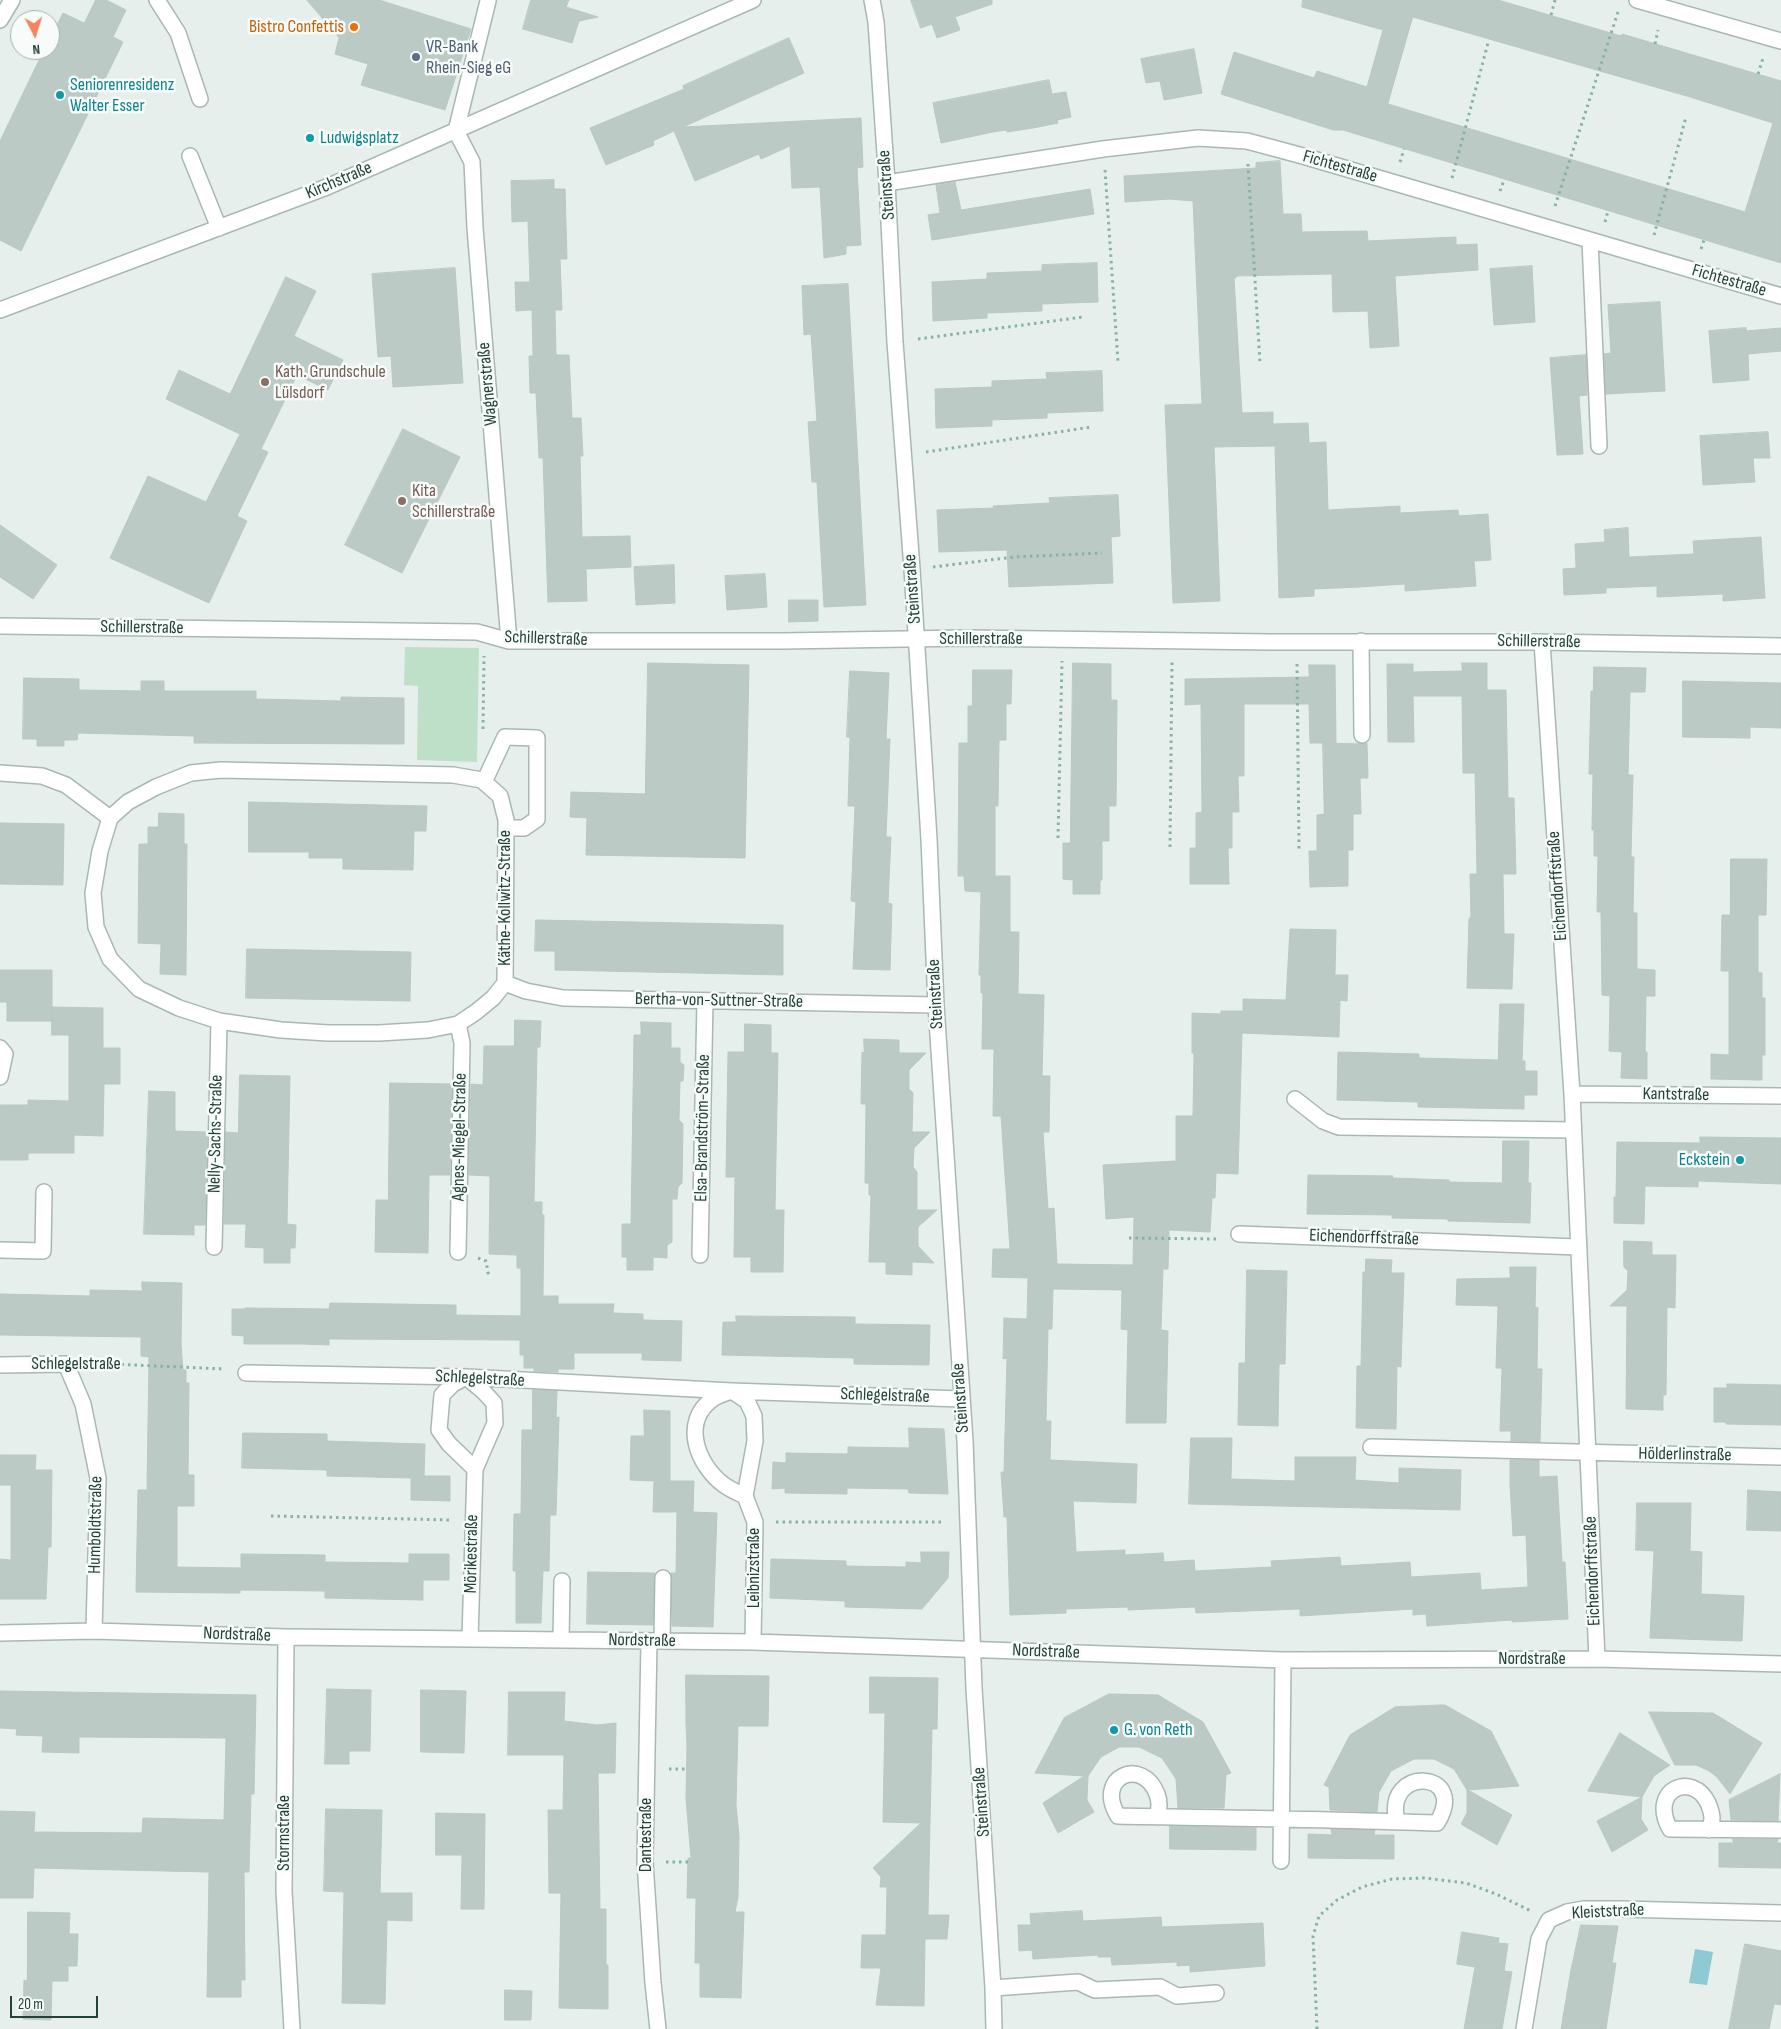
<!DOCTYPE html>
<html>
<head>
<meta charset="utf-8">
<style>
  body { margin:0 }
  #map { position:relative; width:1781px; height:2029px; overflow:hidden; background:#e6efeb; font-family:"Sofia Sans Condensed",sans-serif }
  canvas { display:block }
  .north { position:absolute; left:10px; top:10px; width:50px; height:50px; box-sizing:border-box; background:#f7fbf9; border:1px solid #a3b1ad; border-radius:50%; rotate:175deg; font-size:14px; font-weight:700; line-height:20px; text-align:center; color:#24423a }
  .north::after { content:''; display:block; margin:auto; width:18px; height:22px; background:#f4845f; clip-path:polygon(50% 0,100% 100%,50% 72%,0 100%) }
  .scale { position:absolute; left:10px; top:1996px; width:88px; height:22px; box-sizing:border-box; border:2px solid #24423a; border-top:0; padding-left:6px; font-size:15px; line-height:18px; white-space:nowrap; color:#24423a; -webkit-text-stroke:4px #f7fbf9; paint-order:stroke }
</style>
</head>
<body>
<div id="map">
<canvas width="1781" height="2029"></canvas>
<div class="north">N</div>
<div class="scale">20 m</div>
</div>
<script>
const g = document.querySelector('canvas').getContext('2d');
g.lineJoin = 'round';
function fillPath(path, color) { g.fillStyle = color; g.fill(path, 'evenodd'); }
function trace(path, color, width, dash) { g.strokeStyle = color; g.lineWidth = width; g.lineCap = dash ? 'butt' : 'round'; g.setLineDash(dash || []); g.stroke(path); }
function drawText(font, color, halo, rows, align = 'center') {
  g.font = font + ' "Sofia Sans Condensed",sans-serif'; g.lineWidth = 5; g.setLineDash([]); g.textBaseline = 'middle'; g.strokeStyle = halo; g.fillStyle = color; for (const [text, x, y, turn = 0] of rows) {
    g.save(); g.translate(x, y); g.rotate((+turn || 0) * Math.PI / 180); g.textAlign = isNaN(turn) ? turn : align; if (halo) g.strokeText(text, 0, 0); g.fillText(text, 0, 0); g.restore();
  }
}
fillPath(new Path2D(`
  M405,647L479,648L477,762L417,760L418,686L404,685Z`), '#bfe0c8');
fillPath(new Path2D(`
  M1695,1949L1713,1952L1707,1985L1689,1983Z`), '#8ec9d4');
const building = new Path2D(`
  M96,0H106L126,10L113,37L123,42L21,251L0,240V141L44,50H50V39L63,13L84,23Z
  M307,0H379L471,29L445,110L361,85L368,64L335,54L339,38Z
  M531,0H569L566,7L598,17L579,21L572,43L523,29Z
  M911,0H992V4L955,17L960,30L937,38L932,24L921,28Z
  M1303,0H1498L1621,36L1622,34L1781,81V263L1343,130H1333L1221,94L1234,52L1314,78L1317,71L1367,87L1383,30L1302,7ZM1413,17L1690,97L1773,123L1745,212L1388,104Z
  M789,38L804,73L683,127L861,118L863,167L857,168L861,245L846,246V254L824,258L820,187L792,188L790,146L761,159L759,154L695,181L674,131L653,141L654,145L606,165L590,128L684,89L683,86Z
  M1194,49L1202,93L1164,100L1160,81L1146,83L1141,59Z
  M1049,80L1052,94L1066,92L1071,117L1057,120L1058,123L1033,128L1007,132L1006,130L993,132L941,143L933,103Z
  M1280,161L1283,214H1301L1302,232L1367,231L1368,241L1456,237V245L1477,244L1478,270L1395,276L1399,346L1370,348L1368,311L1333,312L1332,274L1236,276V278H1234L1242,413L1273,412V424L1308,423L1309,443L1326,442L1328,510L1400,506V513L1458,510L1459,516L1488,514L1491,560L1474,561L1476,586L1405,591V584L1359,587L1314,589V596L1279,598L1275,446L1214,447L1220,601L1173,603L1165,405L1202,404L1193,201L1170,199L1125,202L1124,176L1256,168V163Z
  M554,180V189H565L567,259H560L562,310H555L556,355H569L572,418H581L583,456H580L582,537L630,536L631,567L586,569L587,601L548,602L543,458H539L536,393H530L529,356H533L532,310L516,311L515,282H530L528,221L512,222L511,181Z
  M955,182L961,210L1090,189L1094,214L932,240L928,215L940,213L936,185Z
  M1097,263L1098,302L1042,304V311L987,313V318L933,321L932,282L987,279V273L1042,271V265Z
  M1532,266L1535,322L1494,325L1490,269Z
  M455,268L463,383L393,387L391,356L378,357L372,274Z
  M286,277L316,291L294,336L343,360L328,390L297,375L261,449L268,452L237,516L247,521L209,603L110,558L148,476L206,502L240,434L166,399L179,370L230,394Z
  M848,284L866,605L824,607L817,482H812L808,422L817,421L811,334L804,335L802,286Z
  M1660,302L1665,391L1606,394L1604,354L1611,353L1608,305Z
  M1746,328V331L1781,328V351L1748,354L1749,380L1713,383L1709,331Z
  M1586,355L1587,395L1579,396L1583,454L1557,455L1550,358Z
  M1102,371L1103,411L1047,413V418L992,420V426L936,428L935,389L992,387V381L1047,379L1046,373Z
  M403,429L460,457L402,573L345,545Z
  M1768,432L1770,458H1753L1755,482L1703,485L1700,436Z
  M1118,495L1120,536L1111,537L1113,583L1009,587L1007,550L939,552L937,510L994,508L993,506L1050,503L1049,498Z
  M0,525L57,565L33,599L0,577Z
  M1628,528L1629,557L1694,554L1693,541L1761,537L1765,598L1723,601V594L1657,597V586L1606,588V593L1564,595L1563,569L1576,568L1575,544L1605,542L1604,530Z
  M674,565L675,603L636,605L634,567Z
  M765,574L767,607L727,610L725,576Z
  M789,600H818V621L789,622Z
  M648,663L749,665L745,858L586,855L587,818L570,817L571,792L645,794Z
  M1073,663L1111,664V700H1117L1116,806H1109V841H1102V880H1100V894H1073V880L1063,879V843H1070Z
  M1462,663H1487V690H1506L1508,798H1514L1516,874H1503L1504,934H1514L1512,989L1467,988L1469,918H1471L1470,874H1477L1475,773H1463L1462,696H1413L1414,742H1388L1387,664H1413V672L1462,671Z
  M1309,665H1335L1336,743H1310L1309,704H1244V776H1238L1239,812H1232V848H1228L1229,884H1190V848H1196V813L1202,812L1201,704L1185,705V679L1309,677Z
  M1594,667L1646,668L1645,692H1630L1628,775H1633L1631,857H1634L1633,913H1637V969L1655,970V996H1646L1645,1052H1647V1079L1621,1078L1622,1052L1609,1051L1610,996L1602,995L1601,912H1597L1598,856H1594V830H1592L1593,774H1589L1591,691H1593Z
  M973,670H1012L1011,704H1006V740H999L998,806H995V876H1010V932H1019L1018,994L1044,995L1042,1076H1050L1049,1132H1043L1048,1209L1054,1208L1057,1264L1133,1265L1134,1217L1106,1219L1103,1165L1176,1161V1116H1193L1194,1053H1192V1013L1221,1014V1011H1243V999L1286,1000L1290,929L1336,930L1335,975H1348L1347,1001L1340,1000L1339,1037L1242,1033L1238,1174L1216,1173L1215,1198H1212L1210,1232L1169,1230L1168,1269H1163L1161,1330L1168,1331L1166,1423H1126L1128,1330L1121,1329L1122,1290L1053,1289L1052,1329H1048L1046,1421H1051L1050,1460L1137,1464L1136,1503L1073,1501L1076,1552L1125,1550V1555L1163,1553L1164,1562L1194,1560L1195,1571L1272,1567L1271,1561L1340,1557L1341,1566L1410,1562L1411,1577L1480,1573L1481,1590L1528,1587L1526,1535L1513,1536L1510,1485V1460H1539V1477L1557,1476L1562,1562H1565L1568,1619L1512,1622V1620L1427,1626L1426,1614L1413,1615V1609L1300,1616V1609L1196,1613L1195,1607L1128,1610V1607L1066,1609V1613L1010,1615L1007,1517H1004L1001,1472H1004L1007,1358L1003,1359L1004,1318L1027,1319L1028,1278L992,1277L993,1249H1010L1001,1116H993L994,1049H982L983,993H981V975H979L981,892L965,891L964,876H958L959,743H968V706H972Z
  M850,671L889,673L886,739H890L886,837H891L888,903L892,904L890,970L853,969L856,902L851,901L855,806H848L850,737H847Z
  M24,678L79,679V690L141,691V681H164V691H256V699L341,701V697L404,698V744L194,743V736L78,733L77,740H64V746H37V739H23Z
  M1683,681L1781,683V728L1750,727V738L1683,737Z
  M1323,743L1362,744L1367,743L1368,778H1360L1361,814H1353V850H1348V886L1310,887L1309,851H1317V815L1324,814Z
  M249,802L427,806L426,831H414L413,870L343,869V858H309V852H249Z
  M159,813L184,814V844H187L186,975L160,974L161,944L138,943L139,844H148V827H158Z
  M0,823L64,824L63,885L0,884Z
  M1731,859H1767L1766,915H1758V972L1762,973V998H1765V1055H1762V1080L1711,1079V1054L1729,1055V971H1721L1722,915H1730Z
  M536,920L783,925V975L555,970V951H535Z
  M247,949L411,952L410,1001L246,998Z
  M0,970H52V1021H7V1002H0Z
  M1500,1004H1524L1522,1061H1525V1071H1537V1095H1524V1109L1418,1107V1102L1337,1100L1338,1052L1419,1054V1058L1498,1060Z
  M52,1007L103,1008V1048H120V1084H104L103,1136L74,1135V1153H28V1160H0V1105H28V1100L69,1101V1035H52Z
  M515,1020L541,1021L540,1047H537L534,1202H542V1215H544L543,1296H558V1304H614L613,1313L643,1314V1320L682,1321L681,1361L642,1360V1353H574V1369H558V1372L534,1371V1368H524V1355H520V1340L329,1339V1345L301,1344H244V1336L232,1335V1309H245V1308L329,1309L330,1303L456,1305V1315L521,1316V1268H517V1255L489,1254L490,1176L469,1175L471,1084L483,1085L484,1046H514Z
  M641,1022L671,1023V1048H680V1062L684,1065L683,1081H680L679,1120L683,1124L682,1183L678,1187L677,1199H672V1242L667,1245V1258L653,1257V1270H627V1257H622V1224H631L634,1035H641Z
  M745,1024L771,1025V1053H778L775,1210H784L783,1272H751V1257H734L735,1177H726L728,1052H744Z
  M864,1039L899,1040V1053H926L909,1070V1089L913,1093L912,1132H930L914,1148L913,1167L917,1172V1210H937L918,1227V1246L934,1263L912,1262V1275L886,1274V1262H869L871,1195H869V1183H865L866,1104H861L862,1052L864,1053Z
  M240,1075L290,1076L287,1224L296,1225L295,1248H290V1263H264V1248L245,1247L246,1224H224L226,1132L238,1133Z
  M390,1083L452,1084L450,1175H429L428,1253L375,1252L376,1200H388Z
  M149,1091L175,1092V1131L207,1132L205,1225H194V1235L144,1234Z
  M1700,1137L1781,1138V1184L1698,1181V1187L1645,1186L1644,1224L1614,1223V1197H1616L1617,1142L1700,1143Z
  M1503,1141H1529L1528,1183H1531L1530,1223L1448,1221V1219L1392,1218V1215L1307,1214L1308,1175L1393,1176L1392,1178L1449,1180V1182L1502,1183Z
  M1624,1241L1652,1242V1255H1676L1675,1308L1667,1307L1666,1395H1663V1410L1626,1409L1627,1306H1610L1627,1290L1628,1271L1624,1267Z
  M1366,1259L1392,1260L1391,1273H1404L1401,1367L1397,1366L1396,1429L1356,1428L1357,1366H1361L1363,1272H1365Z
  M1510,1267H1536L1535,1307L1538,1308L1537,1369H1542L1540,1442L1511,1441V1431H1500L1502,1368H1496L1498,1306L1456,1305L1457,1279L1510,1278Z
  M1247,1270L1287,1271L1285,1364H1279L1278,1426L1238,1425L1239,1363H1245Z
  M142,1282L182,1283L181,1344L183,1370H186V1383H189L188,1475H194V1506H177V1567L241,1568V1554L325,1555V1562L409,1563V1554H449V1580H423V1600L325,1598V1591L240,1590V1593H227L136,1592L138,1490H147L149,1357L141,1356V1337L0,1335V1294L90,1296V1290L142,1291Z
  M736,1316L855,1317V1324L930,1325L929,1365L854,1364V1358L722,1355L723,1322H736Z
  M1727,1384L1781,1385V1425L1726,1424V1422H1714V1388H1727Z
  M533,1390L557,1391L556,1418L559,1417L556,1515H550L549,1571H543L541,1623H516V1571H513L514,1514H521L522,1430H532Z
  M644,1410L670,1411V1481H694L693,1512L717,1513L713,1627L672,1626L671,1573H676L677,1512H653L654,1481L630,1480L631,1436H644Z
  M909,1428L944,1429L948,1494L909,1493L908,1489L847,1488V1494L785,1493V1488L772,1489L773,1462L786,1463V1453L848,1454V1447L909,1448Z
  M243,1433L327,1434V1441L425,1444L424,1476H450V1501L411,1500V1478L327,1476V1470L242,1468Z
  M1191,1438H1232L1231,1479L1295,1481V1457H1356L1355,1480L1399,1483V1468L1461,1470L1460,1510L1189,1504Z
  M0,1455H36L35,1470H52L51,1547H48L46,1599H0V1559L11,1560V1485H0Z
  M1748,1490L1781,1492V1531L1747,1530Z
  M1637,1503H1691L1690,1551L1702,1552L1701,1594L1744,1596L1742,1641L1650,1638L1654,1551L1636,1550Z
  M921,1552H949L948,1578L922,1609L845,1607V1601L770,1598L771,1559L846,1561V1566L906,1567V1562L921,1563Z
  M588,1572L655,1573L653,1625L587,1624Z
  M686,1675L769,1676L768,1726H738L736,1805L739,1836L738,1897L735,1912H744L741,1998L700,1997V1963H695L696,1898H687L688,1858H691L686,1799L687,1745L686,1724Z
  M870,1677L938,1678L937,1729H932L928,1915H949L947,1939H925L924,2006L876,2005L881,1968H861L862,1935H886L887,1887H880L881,1877L873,1868L921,1823L883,1822L885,1713H870Z
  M327,1689L371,1690L370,1751H349V1764H325Z
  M421,1690L466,1691L464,1753L421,1752Z
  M0,1691L256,1695L254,1794H251L249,1872H244L245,1980H241V1997H207L209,1872L34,1868L33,1898H0V1811L35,1812L34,1832L142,1833L143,1818L224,1820L226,1738L79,1737V1753L42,1752L43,1736L16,1735L17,1729L0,1728Z
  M509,1692H565L564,1721L597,1725L616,1723L615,1773H598L600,1909H606V1965H608V2009L559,2008L561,1893H549L548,1810H563L564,1755H508Z
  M1109,1694L1158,1695L1203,1722L1231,1773L1226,1775L1224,1808H1178L1176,1779L1162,1758L1139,1747H1119L1101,1757L1088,1776L1087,1800L1094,1812L1058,1833L1043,1803L1084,1776L1035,1773L1064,1718Z
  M1445,1705L1491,1731L1519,1786L1468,1790L1512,1815L1497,1845L1461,1824L1467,1813V1790L1454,1769L1434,1759H1414L1391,1771L1379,1792L1377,1812L1330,1810L1329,1787L1324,1785L1350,1735L1395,1707Z
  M1649,1712L1713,1713L1762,1743L1730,1794L1717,1777L1709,1771L1696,1765H1675Z
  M1620,1733L1670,1765L1654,1776L1642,1797L1641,1819L1648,1830L1612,1852L1597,1821L1642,1797L1588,1791Z
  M1780,1774L1778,1821L1731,1820L1729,1800Z
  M326,1809L382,1810L380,1893H412V1921L387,1920L385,2004L342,2003L344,1892L324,1891Z
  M436,1813L485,1814L484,1909H461L462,1855H436Z
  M1170,1826L1256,1828V1850L1170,1849Z
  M1331,1829L1375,1830L1374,1835H1394V1859L1308,1858V1834L1332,1835Z
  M1733,1839H1778L1777,1843H1781V1868L1719,1867V1843H1733Z
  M1082,1911L1083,1921L1161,1917L1162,1927L1263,1923L1265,1966L1190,1972V1965L1177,1966V1962L1112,1965L1111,1957H1098V1955L1033,1959L1032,1950L1019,1951L1018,1925H1031L1030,1914Z
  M28,1912L70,1913L69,1934H78L77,1966H68V1981H52L51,2020L23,2019L24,1980L27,1981Z
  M1581,1925L1618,1926L1612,1963H1616L1606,2029H1561L1571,1970Z
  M1462,1932L1499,1938L1498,1943L1508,1944L1504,1971L1512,1972L1502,2029H1464L1475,1967L1457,1964Z
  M1745,1944L1781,1951V2005L1774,2004L1769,2029H1729Z
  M505,1990L532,1991L531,2020H505Z`);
fillPath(building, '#bbcac4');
trace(building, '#b8c9c2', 1);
const minor = new Path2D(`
  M157,0L178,33L200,99
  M872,0L876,22L887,183L895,342L912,569L929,839L936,1005L965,1441L974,1688L993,1988L994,2029
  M1637,0L1781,41
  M488,1L456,131L472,162L475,228L509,641
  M0,20L12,0
  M190,156L219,228
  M887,183L1103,149L1198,138L1247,141L1303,156L1781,296
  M1590,240L1599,446
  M0,310L327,187L753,0
  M0,626L477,632L509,641H782L966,638L1270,642H1542L1781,646
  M1361,641L1362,735
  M1542,642L1572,1094L1597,1659
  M221,770L453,775L482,780L484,782L500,796L506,820L505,983L493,998L476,1012L458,1024L428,1030L379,1033H328L281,1030L219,1021L179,1008L139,989L110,959L96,927L93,893L100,851L110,818L128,802L156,787L191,773Z
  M0,773L42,776L66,785L110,818
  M484,782L505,737L537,738V819L524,828H506
  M505,983L526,991L563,998L936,1005
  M0,1048L5,1054L0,1077
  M1572,1094L1781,1096
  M1295,1099L1323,1121L1339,1127L1573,1130
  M1239,1234L1578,1247
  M214,1247L219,1021
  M0,1250L43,1251L44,1192
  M458,1252L462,1043L458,1024
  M700,1255L705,1001
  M0,1365L66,1364L83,1404L98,1478L94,1631
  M246,1373L466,1377L732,1391L961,1399
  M1371,1447L1781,1457
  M745,1496C738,1493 730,1489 724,1485C697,1465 680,1421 714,1398C719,1395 726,1393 732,1391L747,1401L754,1416L755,1441L745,1496L755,1522L753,1642
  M0,1633L94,1631L286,1637L753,1642L1283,1660L1597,1659L1781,1664
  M286,1637L284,1891L292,2029
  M470,1639L475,1469L495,1423L494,1403L483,1391L466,1377L453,1384L442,1395L439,1430L449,1444L475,1469
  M561,1640L562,1581
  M649,1641L645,1862L653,1983L658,2029
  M662,1641L663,1578
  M1157,1817C1160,1808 1160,1802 1157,1794C1142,1756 1094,1777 1118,1816C1224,1818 1330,1819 1437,1823C1470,1770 1383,1765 1397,1821
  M1709,1830C1714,1820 1712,1813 1708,1803C1693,1771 1648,1789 1670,1829L1781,1830
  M1281,1861L1283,1660
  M993,1988L1078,1982L1095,1990L1160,1987L1177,1996L1216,1993
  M1524,2029L1539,1939L1549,1920L1567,1912L1584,1909H1620L1781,1913`);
trace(minor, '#a8b8b2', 18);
trace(new Path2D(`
  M1551,15L1555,0
  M1655,44L1658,30
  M1758,74L1763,58
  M1400,162L1404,149
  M1248,164L1260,363
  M1105,170L1118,362
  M1452,178L1488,43
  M1500,191L1504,180
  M1555,206L1618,12
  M1605,222L1608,211
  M1654,235L1686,117
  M1701,249L1704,240
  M918,339L1083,317
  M926,452L1091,427
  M933,567L1014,557L1102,553
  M1297,664L1299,849
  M483,729L484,656
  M1058,838L1062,661
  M1170,847L1172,661
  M1129,1238L1218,1239
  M478,1258L486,1261L489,1278
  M89,1363L225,1369
  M271,1516L452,1520
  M776,1522H945
  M669,1769H686
  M666,1862H688
  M1317,2029L1313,1936L1319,1916L1337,1900L1362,1887L1392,1879L1424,1878L1466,1883L1496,1894L1531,1911`), '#86b3a5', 3, [2.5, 4]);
trace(minor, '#fff', 15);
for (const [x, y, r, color] of [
  [354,27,5,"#e8710a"],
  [416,57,5,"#5c6f8a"],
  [60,95,5,"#0f9aa8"],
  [310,138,5,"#0f9aa8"],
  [265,382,5,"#8d6e63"],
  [402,501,5,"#8d6e63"],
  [1740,1160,5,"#0f9aa8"],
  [1114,1730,5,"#0f9aa8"]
]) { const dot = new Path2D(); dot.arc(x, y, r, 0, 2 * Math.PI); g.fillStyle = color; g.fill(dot); trace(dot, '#f7fbf9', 2); }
drawText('18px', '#c56008', '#f7fbf9', [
  ["Bistro Confettis",344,27]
], 'right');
drawText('18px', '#4e5e75', '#f7fbf9', [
  ["VR-Bank",426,47],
  ["Rhein-Sieg eG",426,68]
], 'left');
drawText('18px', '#0d838f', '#f7fbf9', [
  ["Seniorenresidenz",70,85],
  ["Walter Esser",70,106],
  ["Ludwigsplatz",320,138],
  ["Eckstein",1730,1160,"right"],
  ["G. von Reth",1124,1730]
], 'left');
drawText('18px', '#24423a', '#f7fbf9', [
  ["Fichtestraße",1340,167,16],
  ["Kirchstraße",339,181,-23],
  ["Steinstraße",887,185,-94],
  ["Fichtestraße",1729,281,16],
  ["Wagnerstraße",488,384,-95],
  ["Steinstraße",913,589,-94],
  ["Schillerstraße",142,628,1],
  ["Schillerstraße",546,639,2],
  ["Schillerstraße",981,639],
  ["Schillerstraße",1539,642,1],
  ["Eichendorffstraße",1558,886,-94],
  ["Käthe-Kollwitz-Straße",505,898,-90],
  ["Steinstraße",936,994,-93],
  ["Bertha-von-Suttner-Straße",719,1001,1],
  ["Kantstraße",1676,1095,1],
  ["Elsa-Brandström-Straße",703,1128,-89],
  ["Nelly-Sachs-Straße",216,1134,-89],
  ["Agnes-Miegel-Straße",460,1137,-89],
  ["Eichendorffstraße",1364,1238,2],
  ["Schlegelstraße",76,1364],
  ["Schlegelstraße",480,1379,3],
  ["Schlegelstraße",885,1396,2],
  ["Steinstraße",961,1398,-94],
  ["Hölderlinstraße",1685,1455,1],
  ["Humboldtstraße",96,1525,-89],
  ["Mörikestraße",472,1554,-89],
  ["Leibnizstraße",754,1568,-90],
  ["Eichendorffstraße",1593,1571,-92],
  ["Nordstraße",237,1635,2],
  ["Nordstraße",642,1641,1],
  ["Nordstraße",1046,1652,2],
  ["Nordstraße",1532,1659],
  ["Steinstraße",982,1802,-94],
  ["Stormstraße",284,1833,-90],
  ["Dantestraße",646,1835,-90],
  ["Kleiststraße",1608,1912,-3]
]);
drawText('18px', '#785e54', '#f7fbf9', [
  ["Kath. Grundschule",275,372],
  ["Lülsdorf",275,393],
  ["Kita",412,491],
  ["Schillerstraße",412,512]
], 'left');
</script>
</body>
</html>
